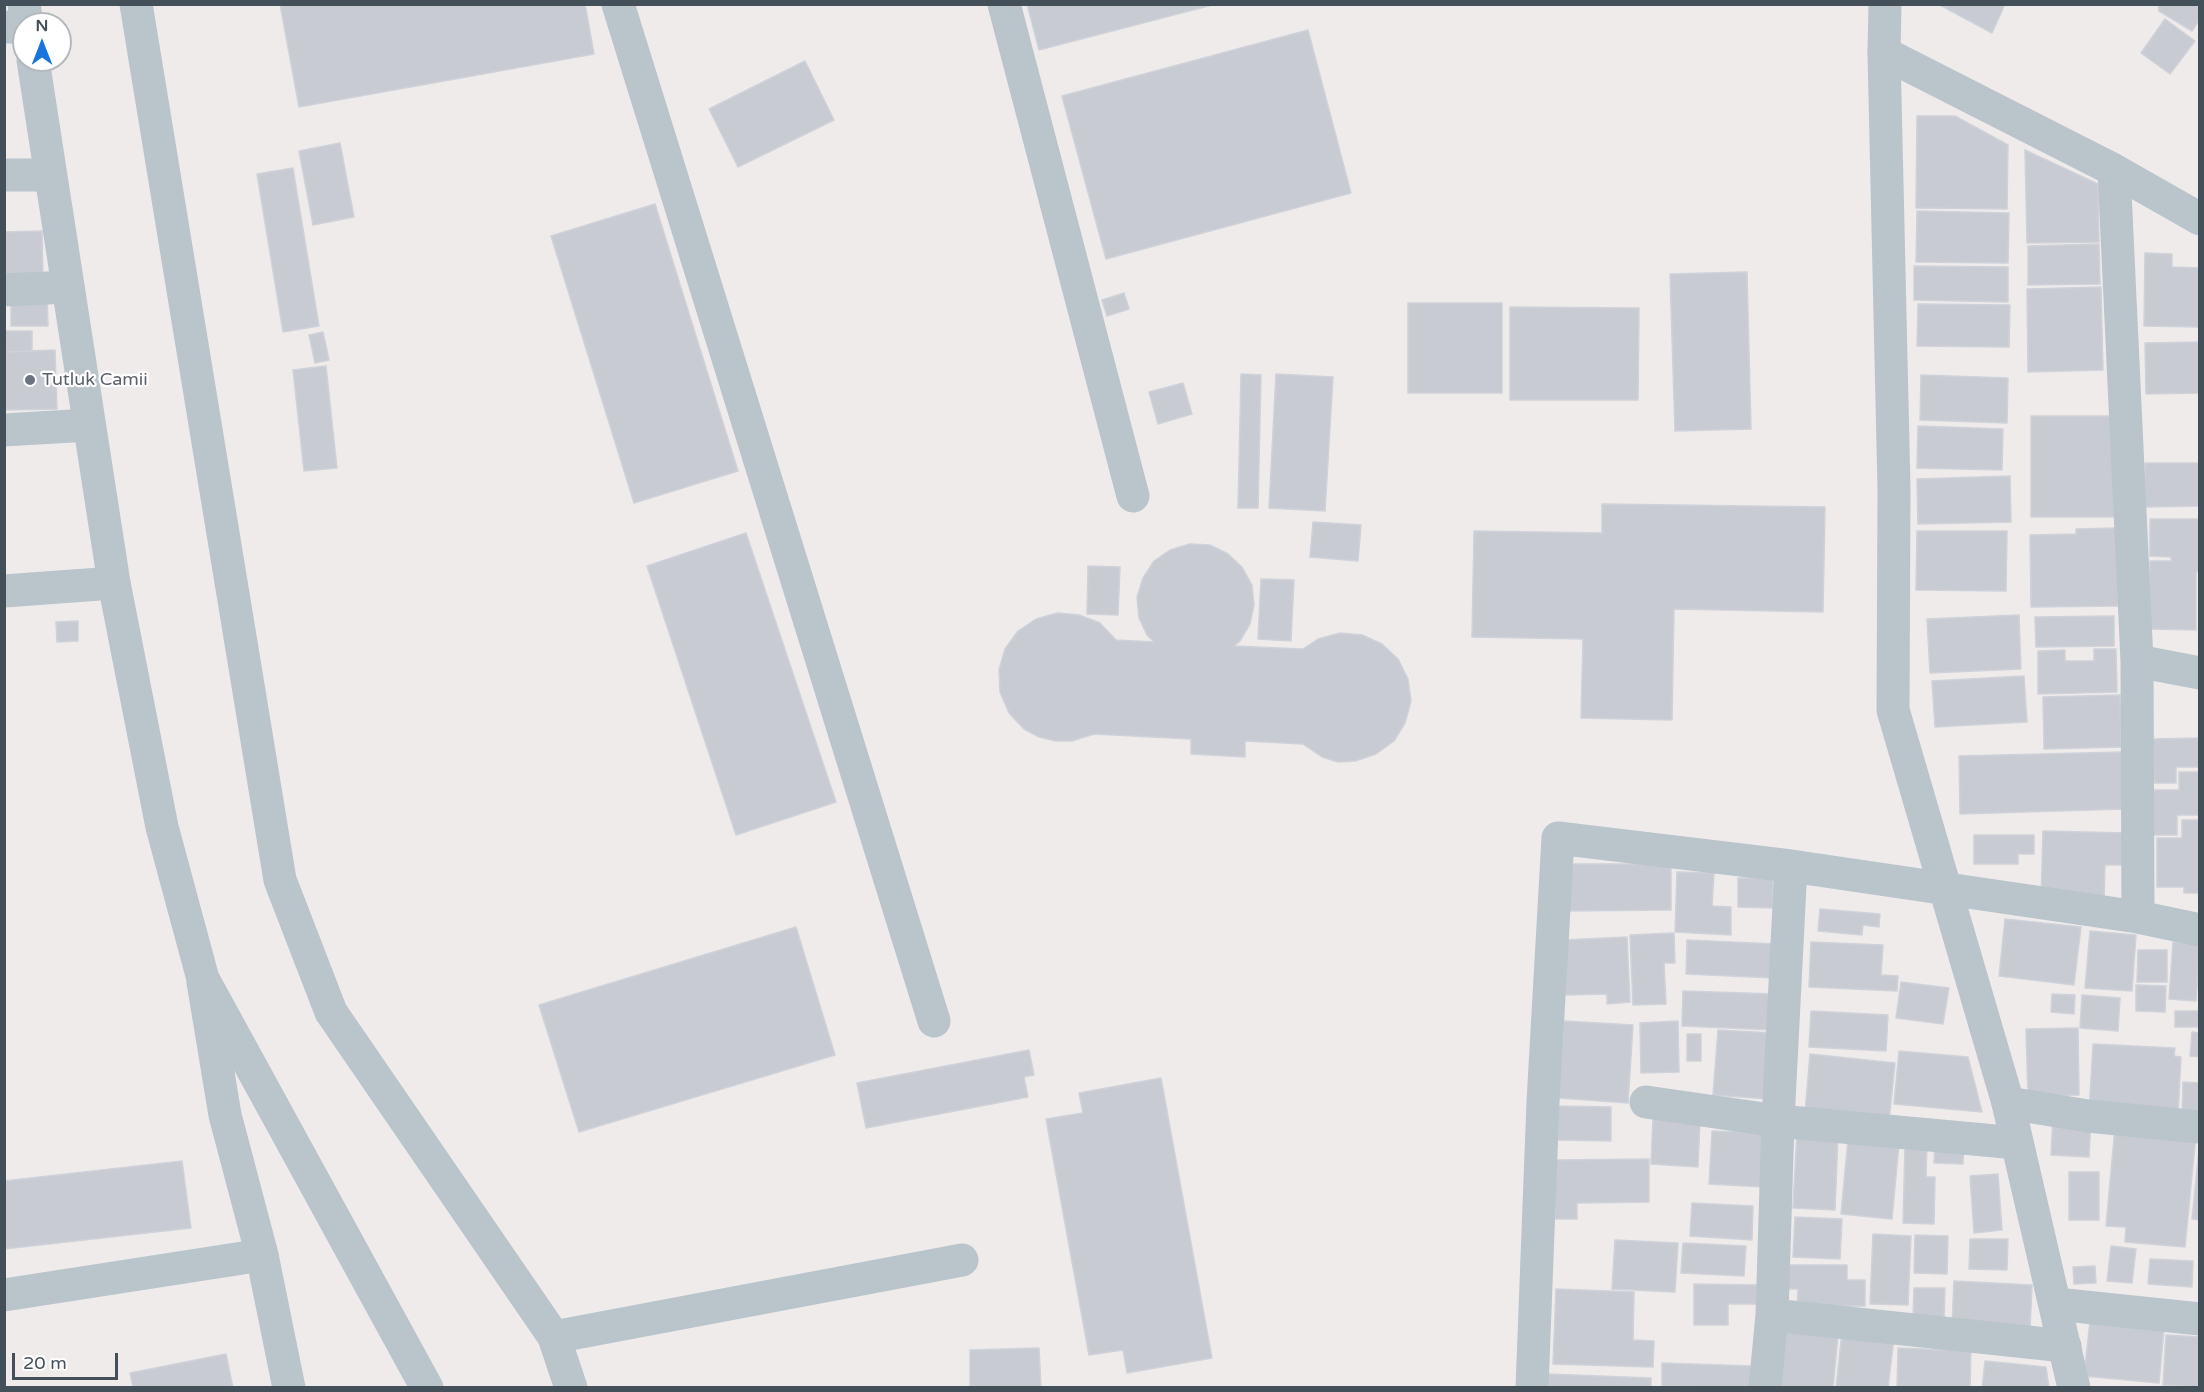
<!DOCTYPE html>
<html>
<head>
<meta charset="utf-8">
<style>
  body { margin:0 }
  #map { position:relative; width:2204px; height:1392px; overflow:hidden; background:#efebeb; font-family:"Varela Round",sans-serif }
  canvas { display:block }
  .frame { position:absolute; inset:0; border:6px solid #445059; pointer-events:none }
  .north { position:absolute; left:12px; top:12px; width:60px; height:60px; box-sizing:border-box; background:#fff; border:2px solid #b4b9bd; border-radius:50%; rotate:0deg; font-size:16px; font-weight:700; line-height:24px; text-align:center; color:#445059 }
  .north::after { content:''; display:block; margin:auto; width:21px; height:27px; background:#1974db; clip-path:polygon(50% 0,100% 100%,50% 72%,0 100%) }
  .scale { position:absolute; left:12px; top:1353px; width:106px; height:27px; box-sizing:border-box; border:3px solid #445059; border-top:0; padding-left:8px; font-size:18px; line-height:21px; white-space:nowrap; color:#445059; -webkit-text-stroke:4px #fff; paint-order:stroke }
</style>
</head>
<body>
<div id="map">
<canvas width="2204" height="1392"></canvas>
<div class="frame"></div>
<div class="north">N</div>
<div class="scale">20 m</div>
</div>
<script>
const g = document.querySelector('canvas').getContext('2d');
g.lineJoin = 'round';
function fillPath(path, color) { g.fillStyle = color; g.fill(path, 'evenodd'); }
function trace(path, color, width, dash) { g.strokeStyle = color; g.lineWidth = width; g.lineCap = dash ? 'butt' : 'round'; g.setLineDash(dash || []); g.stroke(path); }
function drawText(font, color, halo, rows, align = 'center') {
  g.font = font + ' "Varela Round",sans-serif'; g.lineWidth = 4.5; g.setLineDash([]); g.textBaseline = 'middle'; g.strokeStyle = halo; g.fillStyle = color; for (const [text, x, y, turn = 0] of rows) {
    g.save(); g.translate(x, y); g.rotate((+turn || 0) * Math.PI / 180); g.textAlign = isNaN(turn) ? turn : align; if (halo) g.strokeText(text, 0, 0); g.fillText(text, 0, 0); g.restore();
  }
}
const building = new Path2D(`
  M280,4H585L594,54L299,107Z
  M1027,4H1216L1039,50Z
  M1938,4H2005L1992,33Z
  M2158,4H2200V19L2192,31L2159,11Z
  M2165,19L2195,41L2170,74L2141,53Z
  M1308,30L1351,193L1106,259L1062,96Z
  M805,61L834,120L738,167L709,109Z
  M1917,116H1955L2008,145L2007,209L1916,208Z
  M340,143L354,217L313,225L299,151Z
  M2025,150L2098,184L2099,242L2027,243Z
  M293,168L319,326L283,332L257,174Z
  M655,204L738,471L634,503L551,236Z
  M1917,211L2009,213L2008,263L1916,262Z
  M42,231L43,277L4,278V232Z
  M2099,244L2100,284L2028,285V246Z
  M2145,253L2172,254V267L2200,268V327L2144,326Z
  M1914,266L2008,267V302L1914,300Z
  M1747,272L1751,429L1675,431L1670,274Z
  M2101,287L2103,370L2028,372L2027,289Z
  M1124,293L1129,309L1107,316L1102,300Z
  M11,295H47L48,326H11Z
  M1408,303H1502V393H1408Z
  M1918,304L2010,305L2009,347L1917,346Z
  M1510,307L1639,308L1638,400H1510Z
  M4,331H32V351L4,352Z
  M323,332L329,360L315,363L309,335Z
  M2200,342V393L2146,394L2145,343Z
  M55,350L57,409L4,410V352Z
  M326,366L337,468L304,471L293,370Z
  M1241,374L1261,375L1258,508H1238Z
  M1276,374L1333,377L1325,511L1269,508Z
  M1921,375L2008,378L2007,423L1920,420Z
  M1183,383L1192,414L1158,424L1149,392Z
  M2031,416H2114V517H2031Z
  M1918,426L2003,429L2002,470L1917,468Z
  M2145,463H2200V506L2145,507Z
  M2010,476L2011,522L1918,524L1917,479Z
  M1602,504L1825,507L1823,612L1674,609L1672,720L1581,718L1583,639L1472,637L1474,531L1602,533Z
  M2150,519H2200V572L2196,571V630L2149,629L2150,561H2171V557L2150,556Z
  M1313,522L1361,525L1358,561L1310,557Z
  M2117,528L2118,606L2031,607L2030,535L2076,534V529Z
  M1917,531H2007L2006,591L1916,590Z
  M746,533L836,802L736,835L647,566Z
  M1190,544L1210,545L1228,554L1242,567L1252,585L1254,605L1250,624L1240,641L1234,646L1303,649L1318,639L1340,633L1362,635L1382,644L1398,659L1408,679L1411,701L1405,723L1394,741L1376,754L1355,761L1338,762L1322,757L1303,744L1245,741V757L1191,754V739L1094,734L1072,741H1056L1039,737L1024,729L1009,713L1000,692L999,670L1005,649L1018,631L1036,619L1058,613L1079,615L1100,623L1116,640L1154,642L1147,635L1139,618L1137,597L1143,578L1154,561L1170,550Z
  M1088,566L1120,567L1118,615L1087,614Z
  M1261,579L1294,580L1291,641L1258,639Z
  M2019,615L2021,669L1930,673L1927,619Z
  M2114,616V646L2036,647L2035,617Z
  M78,621V641L57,642L56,622Z
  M2094,649H2116L2117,692L2038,694V651L2065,650V661H2094Z
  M2024,676L2027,722L1935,727L1932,681Z
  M2120,695L2121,747L2044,749L2043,697Z
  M2200,738V767H2176V783H2154L2153,739Z
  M2122,752L2124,809L1960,814L1959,756Z
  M2179,772H2200V815H2177V835H2153V790H2179Z
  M2182,820H2200V893H2184V887H2157V838H2182Z
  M2043,831L2127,833V865H2105L2104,901L2041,900Z
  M1974,835H2034V854H2018V864H1974Z
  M1564,864H1671V910L1564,911Z
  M1677,872L1714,873L1712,906L1731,907V935L1675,932Z
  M1738,878H1773V908L1738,907Z
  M1820,909L1880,914L1879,927L1863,925L1862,935L1818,931Z
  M2005,919L2081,927L2074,985L1999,976Z
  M796,927L835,1055L579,1132L539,1005Z
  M2090,931L2136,935L2132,991L2085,988Z
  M1674,933L1675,963H1664L1666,1004L1633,1005L1630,935Z
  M1627,937L1630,1002L1607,1004V994L1566,995L1563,940Z
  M1687,940L1776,944L1775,978L1686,974Z
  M1811,942L1883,945L1881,975L1898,976L1897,991L1809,987Z
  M2173,942L2200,944L2196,1001L2169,999Z
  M2138,950H2167V982H2137Z
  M1901,982L1949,988L1943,1024L1896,1018Z
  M2136,985L2166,986L2165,1012L2136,1011Z
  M1683,991L1776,994L1774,1030L1682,1026Z
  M2052,994L2075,995L2074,1014L2051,1012Z
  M2082,995L2120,998L2118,1031L2080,1028Z
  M1811,1011L1888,1015L1886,1051L1809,1047Z
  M2175,1011H2200L2199,1027H2175Z
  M1564,1021L1633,1025L1628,1103L1559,1098Z
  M1678,1021L1679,1072L1641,1073L1640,1023Z
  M2078,1028L2079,1095L2028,1096L2026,1029Z
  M1718,1030L1773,1033L1769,1099L1713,1095Z
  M2192,1032L2200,1033V1057L2190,1056Z
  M1687,1034H1701V1061H1687Z
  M2093,1044L2175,1048L2174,1056L2181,1057L2178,1116L2089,1112Z
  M1029,1050L1034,1075L1024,1077L1028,1097L866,1128L857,1083Z
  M1899,1051L1968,1057L1982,1112L1894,1104Z
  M1810,1054L1895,1063L1889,1121L1805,1112Z
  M1161,1078L1212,1358L1127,1373L1123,1350L1089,1355L1046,1119L1083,1113L1079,1093Z
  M2183,1082L2200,1083V1119L2182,1118Z
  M1558,1106L1611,1107V1141L1558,1140Z
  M1653,1118L1700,1121L1698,1167L1651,1164Z
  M2053,1118L2091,1119L2089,1157L2051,1155Z
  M2115,1127L2196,1135L2185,1247L2125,1242L2126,1227L2106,1226Z
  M1768,1128L1765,1187L1709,1184L1712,1131L1743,1132Z
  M1797,1133L1838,1135L1835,1210L1793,1208Z
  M1848,1139L1899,1145L1892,1219L1841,1214Z
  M1935,1141L1964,1142L1963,1164L1934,1163Z
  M1905,1146H1927L1926,1177H1935L1934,1224L1903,1223Z
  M2199,1149H2200V1220L2192,1219Z
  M1649,1159V1202L1577,1203V1219H1555V1160Z
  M182,1161L191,1228L4,1249V1181Z
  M2069,1172H2099V1220H2069Z
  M1998,1174L2002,1230L1974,1233L1970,1176Z
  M1692,1203L1753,1206L1752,1240L1690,1236Z
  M1795,1217L1842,1219L1840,1259L1793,1257Z
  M1873,1234L1911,1236L1908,1305L1870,1304Z
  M1915,1235L1948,1236L1947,1274L1914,1273Z
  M1970,1239H2008L2007,1270L1969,1269Z
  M1615,1240L1678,1243L1675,1292L1612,1289Z
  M1683,1243L1746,1246L1744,1276L1681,1273Z
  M2111,1246L2136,1249L2132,1283L2107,1281Z
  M2150,1259L2193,1261L2192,1287L2148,1284Z
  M1788,1265H1847V1280H1865V1306H1841L1797,1311L1798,1289H1788Z
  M2095,1266L2096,1283L2074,1284L2073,1267Z
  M1954,1281L2032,1285L2030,1329L1952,1326Z
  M1694,1284L1757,1285V1304H1728V1325H1694Z
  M1914,1288H1945L1944,1318L1913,1317Z
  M1556,1289L1634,1292L1633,1340L1654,1341L1653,1367L1553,1364Z
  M2090,1321L2164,1329L2159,1383L2084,1376Z
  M1787,1329L1838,1335L1833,1388H1780Z
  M1842,1332L1894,1338L1888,1388H1836Z
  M2166,1335L2200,1337V1387L2163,1385Z
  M1971,1344L1970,1388H1897L1898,1348L1945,1350Z
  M1039,1348L1041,1388H970V1350Z
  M226,1354L233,1388H133L130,1373Z
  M1985,1361L2046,1367L2049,1388H1982Z
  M1662,1363L1751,1366V1388L1662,1386Z
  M1547,1374L1651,1378V1388H1547Z`);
fillPath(building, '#c8cbd1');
trace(building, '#cfd2d8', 1.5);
trace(new Path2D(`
  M618,4L934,1021
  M1004,4L1133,496
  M4,27H24
  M1884,53L2114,170L2200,219
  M2114,170L2137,661L2138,917
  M4,175H50
  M4,290L68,287
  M4,430L89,425
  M4,591L114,583
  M2137,661L2200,673
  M203,982L225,1115L262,1255L289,1388
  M1646,1102L1778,1121L2017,1143
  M2008,1103L2088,1116L2200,1127
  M4,1295L262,1255
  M2056,1304L2200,1319
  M1772,1315L2065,1346
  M554,1337L962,1260
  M1532,1388L1543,1102L1558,838L1791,866L2138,917L2200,930
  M1765,1388L1772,1315L1778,1121L1791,866`), '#b9c4cb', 33);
trace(new Path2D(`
  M24,4L27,24
  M136,4L280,880L331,1012L554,1337L571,1388
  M1885,4L1884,53L1894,489L1893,710L2008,1103L2074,1388
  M33,60L114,583L162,827L203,979L427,1388`), '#b9c4cb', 33);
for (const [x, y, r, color] of [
  [30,380,6,"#6b7280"]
]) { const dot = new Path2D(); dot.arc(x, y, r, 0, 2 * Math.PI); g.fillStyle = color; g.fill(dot); trace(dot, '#fff', 2); }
drawText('18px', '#5b616d', '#fff', [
  ["Tutluk Camii",42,380]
], 'left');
</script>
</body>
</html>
